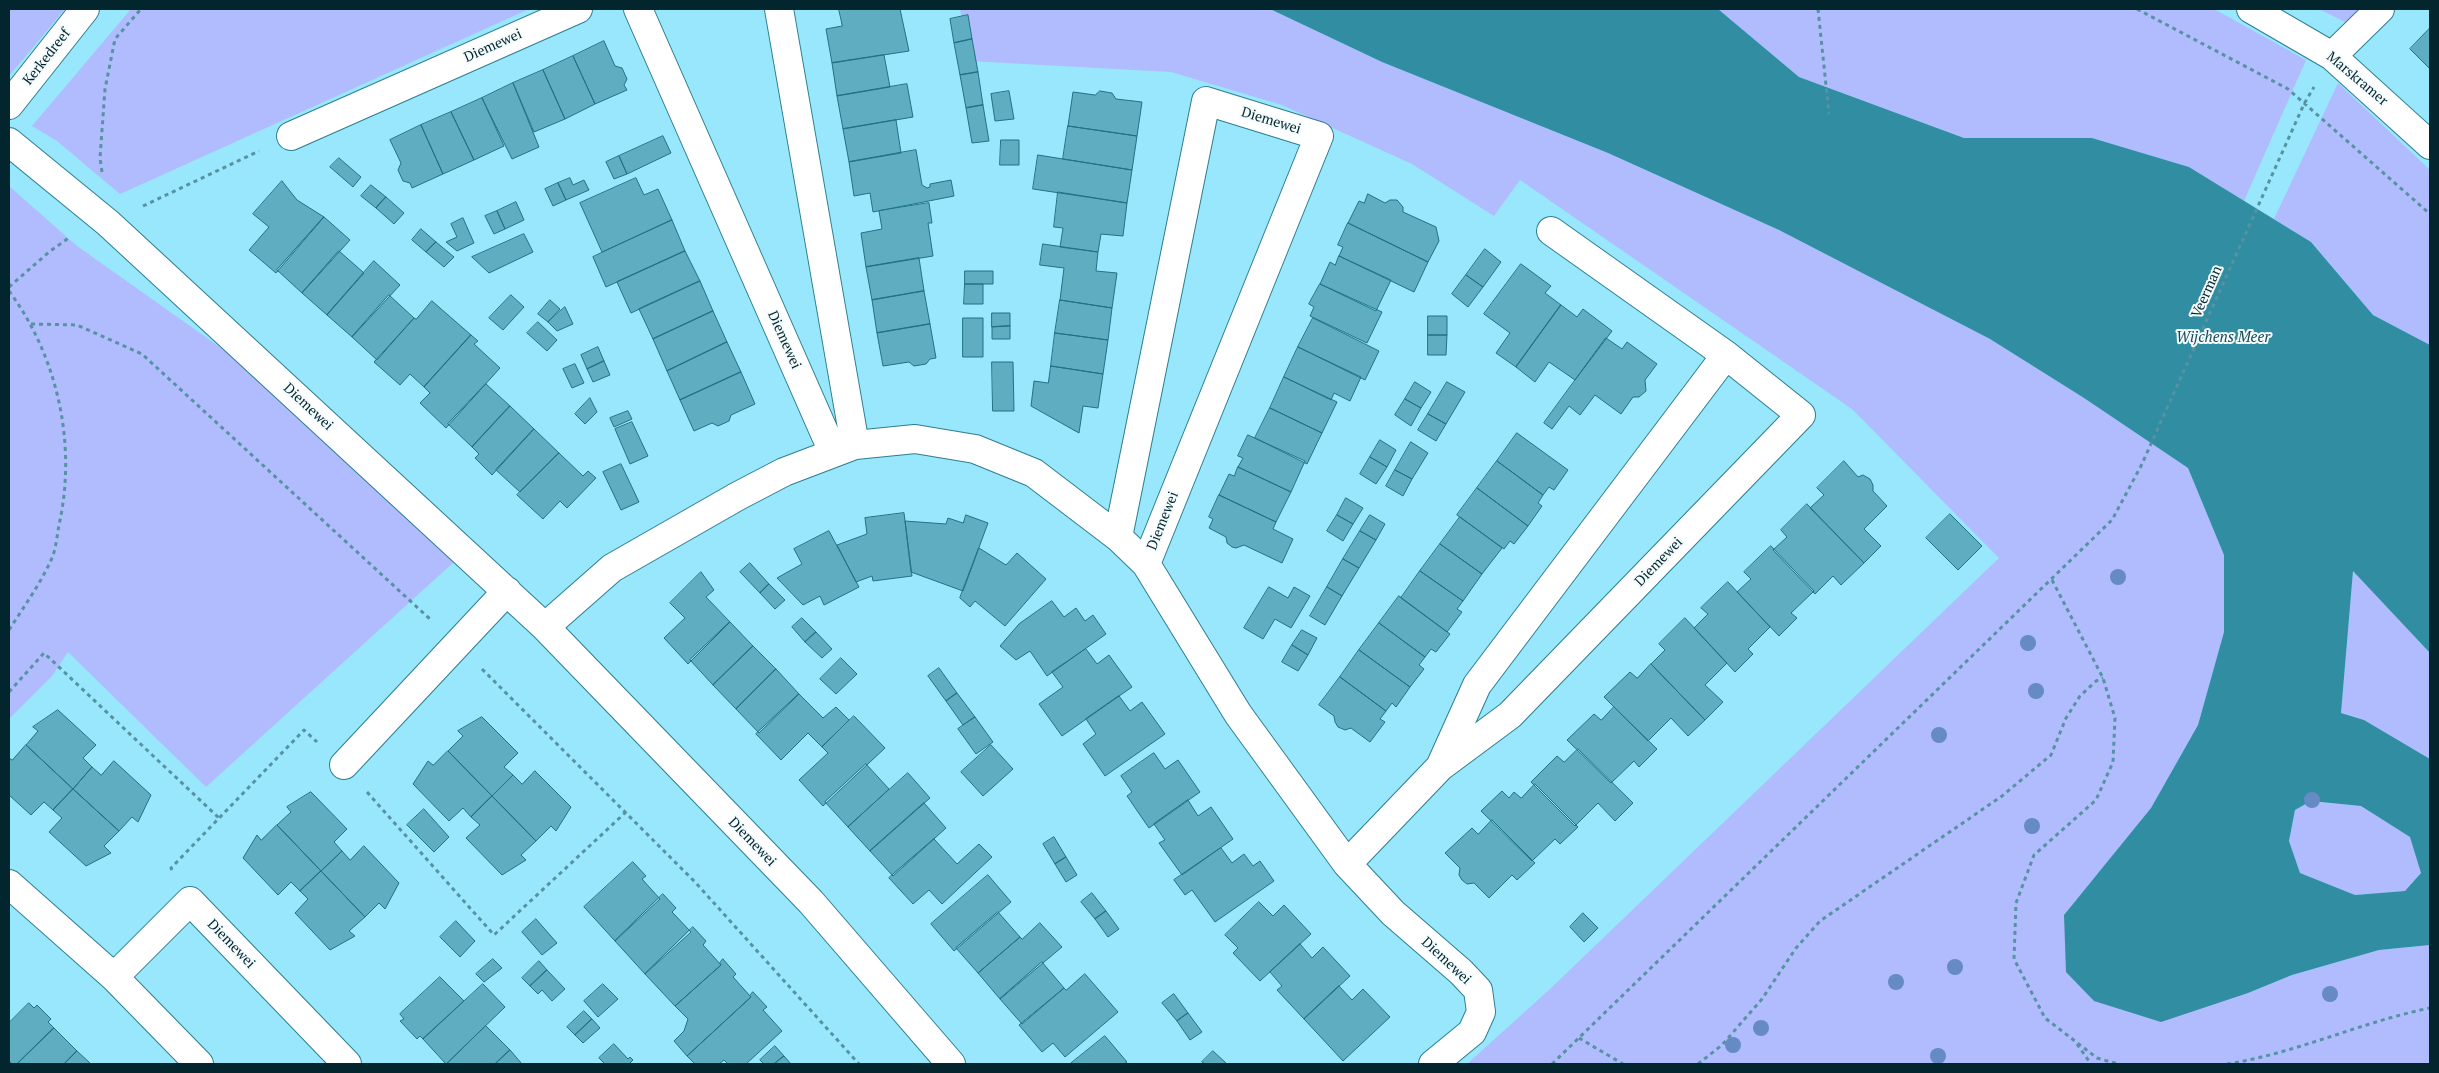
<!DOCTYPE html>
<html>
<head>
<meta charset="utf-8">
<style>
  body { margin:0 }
  #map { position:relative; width:2439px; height:1073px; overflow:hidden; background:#98e7fc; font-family:"PT Serif",serif }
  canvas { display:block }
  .frame { position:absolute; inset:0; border:10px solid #03252d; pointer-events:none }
</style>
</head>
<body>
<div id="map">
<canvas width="2439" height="1073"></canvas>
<div class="frame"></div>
</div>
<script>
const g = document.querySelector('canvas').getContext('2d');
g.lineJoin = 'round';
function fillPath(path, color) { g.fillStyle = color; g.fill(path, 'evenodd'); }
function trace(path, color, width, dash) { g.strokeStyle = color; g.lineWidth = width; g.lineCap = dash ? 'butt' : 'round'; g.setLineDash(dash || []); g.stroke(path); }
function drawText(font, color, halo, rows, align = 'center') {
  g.font = font + ' "PT Serif",serif'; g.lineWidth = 4; g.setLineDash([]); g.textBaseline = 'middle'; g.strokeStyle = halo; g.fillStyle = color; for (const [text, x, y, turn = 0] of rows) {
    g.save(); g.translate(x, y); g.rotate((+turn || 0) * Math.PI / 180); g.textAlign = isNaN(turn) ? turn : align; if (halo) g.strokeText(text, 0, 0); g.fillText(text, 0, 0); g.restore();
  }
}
fillPath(new Path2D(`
  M9,9H65L9,76Z
  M131,9H529L120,194L57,141L32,126Z
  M960,9H1270L1382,62L1608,153L1779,230L1990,339L2084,398L2188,468L2224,554V632L2198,725L2151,808L2064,915L2248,993L2292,975L2379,950L2430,945V1064H1467L1550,989L1999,558L1852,409L1520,180L1494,216L1412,164L1282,105L1171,72L970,61Z
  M1718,9H2214L2306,60L2244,201L2189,167L2092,138H1964L1799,77Z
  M2319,9H2362L2347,23Z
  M2338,83L2430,170V345L2373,315L2312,243L2274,219Z
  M9,186L77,246L231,355L455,561L206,787L68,652L52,676L9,719Z
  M2353,570L2430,653V759L2364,720L2341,713Z
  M2311,801L2361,806L2411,837L2421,873L2405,891L2355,895L2300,873L2289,841L2295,810Z`), '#b0bcfd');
fillPath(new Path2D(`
  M1270,9H1718L1799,77L1964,138H2092L2189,167L2311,242L2373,315L2430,345V653L2353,571L2341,713L2364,720L2430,759V945L2379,950L2292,975L2248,993L2161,1022L2094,1001L2066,972L2064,915L2151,808L2198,725L2224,632V555L2188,468L2084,398L1990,339L1779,230L1608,153L1382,62ZM2311,801L2361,806L2410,837L2421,873L2405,891L2355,895L2300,873L2289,841L2295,810Z`), '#318da2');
const building = new Path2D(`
  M839,9H900L909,51L832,63L826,29L842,26Z
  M968,15L972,39L954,43L950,19Z
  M2430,28V69L2410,49Z
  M972,39L978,72L960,75L954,43Z
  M604,41L615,66L622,68L627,79L624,85L627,90L595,104L573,56Z
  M884,55L890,87L837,96L832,63Z
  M573,56L595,104L565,119L543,70Z
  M543,70L565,119L534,132L513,83Z
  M978,72L983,105L966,108L960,75Z
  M513,83L539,147L512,159L482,98Z
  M907,84L913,117L843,129L837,96Z
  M1009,91L1014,119L995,121L991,94Z
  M1100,91L1112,93L1116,99L1142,102L1137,136L1068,126L1073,92L1095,95Z
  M482,98L504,146L474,160L451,112Z
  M983,105L989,141L972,143L966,108Z
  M451,112L474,160L443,174L421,125Z
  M896,120L901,153L849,162L843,129Z
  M421,125L443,174L412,188L410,183L403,181L398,170L401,163L390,140Z
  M1068,126L1137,136L1132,170L1063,159Z
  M663,136L671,153L627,174L619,156Z
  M1001,140H1019V165H1000Z
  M916,150L922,185L927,188L930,187V184L951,180L954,196L873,212L870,193L854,196L849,162Z
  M1038,155L1132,170L1127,203L1033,189Z
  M619,156L627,174L614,179L606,162Z
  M339,158L361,177L353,187L330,167Z
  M570,178L573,185L584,180L589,190L566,200L558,183Z
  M636,178L644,195L658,189L672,220L602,252L580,203Z
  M282,181L297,200L324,217L276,273L249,250L269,227L253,214Z
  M558,183L566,200L553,206L545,189Z
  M371,185L386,197L376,208L361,196Z
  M1058,192L1127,203L1123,236L1101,234L1098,252L1060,247L1063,228L1054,227Z
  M1368,194L1385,203L1390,200H1397L1403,207V212L1436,227L1439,241L1428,262L1348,223L1359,201L1364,203Z
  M386,197L404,213L394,224L376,208Z
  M516,202L524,220L505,229L497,211Z
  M929,203L932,223H928L933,256L866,267L861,233L882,229L879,211Z
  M497,211L505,229L494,234L485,216Z
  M324,217L350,240L302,293L277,270Z
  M463,218L474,243L457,251L446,242L457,237L451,224Z
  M672,220L685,251L606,287L593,257Z
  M1348,223L1428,262L1414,292L1339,256L1343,247L1338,245Z
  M421,229L436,242L426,252L412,240Z
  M524,234L533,252L489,273L472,257Z
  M436,242L454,257L444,267L426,252Z
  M1043,244L1098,252L1096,271L1117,273L1112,308L1060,300L1064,268L1040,265Z
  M1485,249L1501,262L1483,287L1466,275Z
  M339,251L364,273L327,315L302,293Z
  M685,251L700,281L631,313L617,282Z
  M1339,256L1391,280L1376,311L1320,284L1330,262L1335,265Z
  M919,258L924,291L872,300L866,267Z
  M374,261L400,285L352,337L327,315Z
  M1521,264L1551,286L1545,293L1561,305L1516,367L1496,353L1510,333L1484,314Z
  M965,271H993V284H965Z
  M1466,275L1483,287L1468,307L1452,294Z
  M700,281L713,311L653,339L639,309Z
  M965,284H983V304H964Z
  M1320,284L1382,312L1367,343L1310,316L1314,307L1309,304Z
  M924,291L930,324L877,333L872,300Z
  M389,295L414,318L377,360L352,337Z
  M511,295L524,307L503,330L489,318Z
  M550,300L560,309L548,322L538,314Z
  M1060,300L1112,308L1108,340L1055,333Z
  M432,301L471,335L424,387L410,374L400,385L374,362L414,318L416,319Z
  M1561,305L1577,317L1583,309L1612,331L1575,380L1549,362L1535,382L1516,367Z
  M565,307L573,324L557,331L548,322Z
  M713,311L727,342L667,371L653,339Z
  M992,313H1010V326L992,327Z
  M1428,316H1447V335H1428Z
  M963,318H983V357H963Z
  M1313,318L1379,351L1365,380L1298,347Z
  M538,322L557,340L547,351L527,333Z
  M930,324L936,358L930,359L926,364L914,366L909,362L883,366L877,333Z
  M1010,326V339H992V327Z
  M1055,333L1108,340L1103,374L1051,366Z
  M471,335L478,341L474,344L500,368L446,428L420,403L430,393L424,387Z
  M1428,335H1447L1446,355H1428Z
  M1606,338L1622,349L1627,342L1657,364L1645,380L1646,391L1639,397H1633L1621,414L1595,395L1580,415L1569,406L1552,429L1544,423Z
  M727,342L741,372L680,400L667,371Z
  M598,347L604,361L587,369L581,355Z
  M1298,347L1361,377L1350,401L1334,393L1331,400L1284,377Z
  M604,361L610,375L593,382L587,369Z
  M992,362H1013L1014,411H993Z
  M575,364L584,383L572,388L563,369Z
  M1051,366L1103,374L1098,408L1083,406L1079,433L1031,406L1034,381L1048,383Z
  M741,372L755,404L731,415L729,421L718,426L712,423L694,431L680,400Z
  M1284,377L1337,402L1322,433L1270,408Z
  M1415,382L1431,392L1421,408L1405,399Z
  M1447,382L1465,392L1446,424L1428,414Z
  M486,384L510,406L472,447L448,424Z
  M590,398L597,412L585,424L575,414Z
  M1405,399L1421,408L1411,426L1395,415Z
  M510,406L534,429L492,475L475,458L479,454L472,447Z
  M1270,408L1322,433L1307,464L1255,438Z
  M628,411L632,419L614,427L610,418Z
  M1428,414L1446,424L1436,441L1418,430Z
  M632,422L648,456L630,464L615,429Z
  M534,429L559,453L520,492L496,470Z
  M1517,433L1568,470L1554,490L1549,487L1543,495L1497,461Z
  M1248,435L1305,461L1291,492L1238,467L1243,458L1238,456Z
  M1380,440L1396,450L1387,467L1370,457Z
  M1411,442L1428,453L1412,479L1395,470Z
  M559,453L583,476L588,471L596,478L567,508L560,501L543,519L517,495Z
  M1370,457L1387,467L1376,484L1360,474Z
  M1497,461L1543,495L1538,503L1542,506L1528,526L1477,488Z
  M1844,461L1858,477L1863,475L1870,479L1873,485V491L1887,506L1864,529L1881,546L1864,563L1810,508L1824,495L1817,488Z
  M621,464L639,502L621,510L603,472Z
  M1238,467L1291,492L1276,522L1219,495L1229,474L1234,476Z
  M1395,470L1412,479L1403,496L1386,486Z
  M1477,488L1528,526L1514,544L1510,541L1504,549L1457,515Z
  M1219,495L1276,522L1273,529L1293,539L1282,563L1244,545L1236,548L1232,547L1227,543L1226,537L1209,528L1213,519L1209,517Z
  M1346,498L1363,508L1353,524L1337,515Z
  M1807,504L1864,563L1841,585L1833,576L1815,594L1773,550L1787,537L1781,530Z
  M904,513L912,576L873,581L872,576L856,582L837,545L867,534L865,518Z
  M1950,514L1982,546L1958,570L1926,538Z
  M966,515L988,523L963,591L911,572L905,521L946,524L948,518L963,523Z
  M1337,515L1353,524L1343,541L1327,531Z
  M1370,515L1385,524L1376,540L1360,531Z
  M1460,517L1502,548L1482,574L1440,544Z
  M829,531L859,587L824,605L820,596L803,605L777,578L802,564L794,549Z
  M1360,531L1376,540L1359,568L1343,559Z
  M1440,544L1482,574L1463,601L1420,571Z
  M1771,546L1814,591L1791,613L1797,618L1779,636L1737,592L1751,579L1744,572Z
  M979,548L1006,565L1017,553L1046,579L1005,626L975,601L970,607L960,598Z
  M1343,559L1359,568L1342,596L1327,587Z
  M750,563L769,584L760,593L740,572Z
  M1420,571L1463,601L1457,609L1462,612L1447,632L1401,598Z
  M701,572L714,590L706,597L730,622L688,664L664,638L685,618L670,603Z
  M1728,582L1770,627L1748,649L1753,654L1735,672L1694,628L1708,614L1701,608Z
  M769,584L785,600L775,609L760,593Z
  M1269,587L1288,598L1294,587L1310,596L1291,628L1275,619L1263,639L1244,628Z
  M1327,587L1342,596L1325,625L1310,616Z
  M1399,596L1450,634L1436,652L1431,649L1425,657L1379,623Z
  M1052,601L1064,617L1076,608L1085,621L1093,615L1106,634L1047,676L1030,651L1016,660L1000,646L1019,624Z
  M802,618L816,632L805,642L792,627Z
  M1685,618L1727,663L1705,685L1723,702L1705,720L1651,664L1665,650L1659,644Z
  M730,622L753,646L713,685L690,660Z
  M1379,623L1425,657L1419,665L1424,669L1410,687L1359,650Z
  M1302,630L1317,638L1308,655L1292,645Z
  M816,632L832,649L822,658L805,642Z
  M1292,645L1308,655L1298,671L1282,662Z
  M753,646L776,669L736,709L713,685Z
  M1086,649L1097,664L1109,655L1132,687L1062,736L1039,704L1063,687L1052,672Z
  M1359,650L1410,687L1396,707L1392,703L1386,711L1340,677Z
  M841,658L857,674L836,694L820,679Z
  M1651,664L1705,720L1688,736L1671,718L1648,741L1604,697L1630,672L1637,678Z
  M939,668L957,693L946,701L928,676Z
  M776,669L799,694L759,733L736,709Z
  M1340,677L1386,711L1380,719L1385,722L1370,742L1351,728L1345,730L1338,727L1335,722L1334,716L1319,705Z
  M957,693L975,717L963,725L946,701Z
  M799,694L823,718L836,707L849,720L822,747L808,733L781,760L756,734Z
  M1119,696L1130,711L1142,702L1165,734L1105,776L1083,744L1096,734L1086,719Z
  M1614,707L1657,749L1639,767L1634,761L1611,783L1567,740L1594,714L1601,720Z
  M58,710L96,745L83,758L92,767L73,789L26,745L38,731L33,727Z
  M854,716L885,748L823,806L799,780L828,753L822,747Z
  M482,717L518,753L504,767L513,775L492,796L448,751L463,736L458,731Z
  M975,717L993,742L976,754L958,729Z
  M26,745L73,789L53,810L44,802L31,815L9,795V758L12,760Z
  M991,745L1013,769L983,796L961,772Z
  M1578,749L1633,803L1615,821L1598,803L1575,826L1531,782L1557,756L1564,762Z
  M448,751L492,796L471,817L463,808L449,821L413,784L428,761L433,765Z
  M1154,753L1165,769L1178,760L1200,792L1149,828L1127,796L1132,792L1121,776Z
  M114,761L151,795L138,822L132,817L119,831L73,789L92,767L101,775Z
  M866,764L889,789L848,827L825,802Z
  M535,771L571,807L556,831L551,826L536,841L492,796L513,775L522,784Z
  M908,773L930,798L870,851L848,827Z
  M1535,784L1578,827L1560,844L1555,839L1532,861L1481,811L1502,791L1509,798L1514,792L1521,798Z
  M73,789L119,831L104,846L111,853L86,866L49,832L62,818L53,810Z
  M311,792L347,829L334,842L342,851L321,871L277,825L291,812L287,807Z
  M492,796L536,841L521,855L526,860L502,875L466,838L480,825L471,817Z
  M1188,800L1198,816L1211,807L1233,839L1182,875L1159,843L1165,840L1154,824Z
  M924,803L946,828L893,876L870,851Z
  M424,809L449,837L434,852L407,825Z
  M1492,820L1535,863L1517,880L1512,875L1489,898L1474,883L1467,884L1462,880L1459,875L1460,868L1445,853L1472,828L1478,834Z
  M277,825L321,871L300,891L291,882L278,895L243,858L257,835L261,840Z
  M1054,837L1066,857L1055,864L1043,844Z
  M934,839L957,864L979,844L992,857L942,904L929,890L913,904L889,878Z
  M364,846L399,883L385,909L379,903L365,917L321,871L342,851L350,860Z
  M1221,848L1232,863L1244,854L1253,866L1260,861L1274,881L1215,922L1192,890L1185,895L1174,880Z
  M1066,857L1077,875L1066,882L1055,864Z
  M633,862L646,876L642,879L660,899L615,941L584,907Z
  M321,871L365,917L349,931L355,936L330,950L295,913L308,899L300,891Z
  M988,875L1011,902L954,951L931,924Z
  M1092,893L1106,911L1095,919L1081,902Z
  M663,894L676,908L672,912L691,932L645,974L615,941Z
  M1259,902L1273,916L1284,905L1311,934L1260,981L1233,953L1238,948L1225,935Z
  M1106,911L1119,929L1108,937L1095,919Z
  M998,912L1020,937L978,973L956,948Z
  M1583,913L1598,928L1584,942L1570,927Z
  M536,919L557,943L542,955L522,932Z
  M456,921L475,941L460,957L440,937Z
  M1040,923L1062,947L1000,999L978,973L1020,937L1022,939Z
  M693,927L706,941L703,945L721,965L675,1006L645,974Z
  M1300,944L1312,958L1323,947L1350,976L1304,1019L1277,990L1282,986L1270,972Z
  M493,959L502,968L484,982L476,974Z
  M723,959L736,974L733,977L751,997L687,1056L674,1041L684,1031L688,1019L675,1006L721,965L720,963Z
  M539,961L547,970L530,986L522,978Z
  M1042,962L1064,988L1022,1024L1000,999Z
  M547,970L565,989L552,1001L542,990L538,994L530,986Z
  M1085,974L1118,1012L1065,1057L1053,1043L1042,1052L1019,1025L1064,988L1066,990Z
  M440,977L464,1001L423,1039L420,1036L417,1039L400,1021L404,1019L400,1014Z
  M483,984L505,1007L446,1064L423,1039Z
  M603,984L618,999L598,1017L584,1001Z
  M1339,986L1352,1000L1363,989L1390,1017L1343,1061L1304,1019Z
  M753,992L767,1007L763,1010L782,1031L746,1064H728L724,1060L719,1064H695L687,1056L751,997L750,996Z
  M1174,994L1188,1013L1177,1021L1162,1003Z
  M29,1003L34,1008L37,1005L51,1019L48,1022L54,1028L17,1064H12L9,1061V1023Z
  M584,1011L592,1019L575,1035L567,1027Z
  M1188,1013L1202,1032L1190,1040L1177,1021Z
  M592,1019L600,1028L583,1043L575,1035Z
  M486,1026L510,1050L495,1064H447Z
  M54,1028L77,1051L64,1064H17Z
  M1105,1036L1127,1062L1124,1064H1070Z
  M614,1044L628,1059L630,1057L633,1060L629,1064H605L599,1058Z
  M775,1046L784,1056L774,1064H764L760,1060Z
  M510,1050L522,1064H495Z
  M77,1051L91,1064H64Z
  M1213,1051L1227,1064H1205L1202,1062Z
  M784,1056L791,1064H774Z`);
fillPath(building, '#5fadc1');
trace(building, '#1e7386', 1);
const minor = new Path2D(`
  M638,9L833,452
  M779,9L855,445
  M2251,9L2332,56L2430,145
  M2332,56L2380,9
  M9,105L85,9
  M291,136L578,9
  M9,142L108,223L545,627L811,902L951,1064
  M1118,537L1206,101L1319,136L1146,564
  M545,627L612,568L738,496L784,472L855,445L915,439L975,449L1034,473L1118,537L1146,564L1238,714L1347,864L1393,913L1461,972L1478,990L1481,1012L1472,1032L1433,1064
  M344,765L507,591
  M1440,767L1510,715L1801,415L1726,355L1551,231
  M1347,864L1440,767L1477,685L1726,355
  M9,884L114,977L199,1064
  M114,977L190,901L347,1064`);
trace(minor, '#2d7e91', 30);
trace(new Path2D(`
  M1818,9L1829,114
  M2137,9L2288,89L2430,214
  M102,172L100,158L105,89L115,39L141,9
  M143,206L259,151
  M9,287L49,252L70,237
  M9,291C58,357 77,445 59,525C57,536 56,548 52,558C41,583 23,608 9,630
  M31,324L77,325L142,354L431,620
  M2052,580L2103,678L2115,718L2113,762L2096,800L2034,855L2016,903L2014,959L2045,1018L2097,1058L2118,1064
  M482,669L695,882L859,1064
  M9,692L44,653L219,818
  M367,792L494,935L626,812
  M172,870L171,868L304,730L317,742
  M1579,1038L1623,1064
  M2077,1044L2091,1064
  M1552,1064L2112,520L2141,466L2304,104L2314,87
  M1698,1064L1722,1045L1762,999L1796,948L1820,921L2002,796L2051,755L2066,718L2080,696L2096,681L2103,678
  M2227,1064C2297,1053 2361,1022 2430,1008`), '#5792a1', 3, [4, 4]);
trace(minor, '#fff', 28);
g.fillStyle = '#658ac4';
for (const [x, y] of [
  [2118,577],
  [2028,643],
  [2036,691],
  [1939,735],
  [2312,800],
  [2032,826],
  [1955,967],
  [1896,982],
  [2330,994],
  [1761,1028],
  [1733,1045],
  [1938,1056]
]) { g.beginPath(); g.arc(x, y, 8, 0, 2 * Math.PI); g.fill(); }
drawText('14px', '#03252d', '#f4fbfd', [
  ["Diemewei",493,46,-24],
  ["Kerkedreef",47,57,-52],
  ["Marskramer",2357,79,40],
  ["Diemewei",1271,121,17],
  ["Veerman",2207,292,-66],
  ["Diemewei",784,340,66],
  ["Diemewei",308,407,43],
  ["Diemewei",1163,521,-68],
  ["Diemewei",1659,562,-46],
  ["Diemewei",752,842,46],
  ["Diemewei",231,944,46],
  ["Diemewei",1446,961,43]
]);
drawText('italic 15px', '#164a56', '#f4fbfd', [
  ["Wijchens Meer",2223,338]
]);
</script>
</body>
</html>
